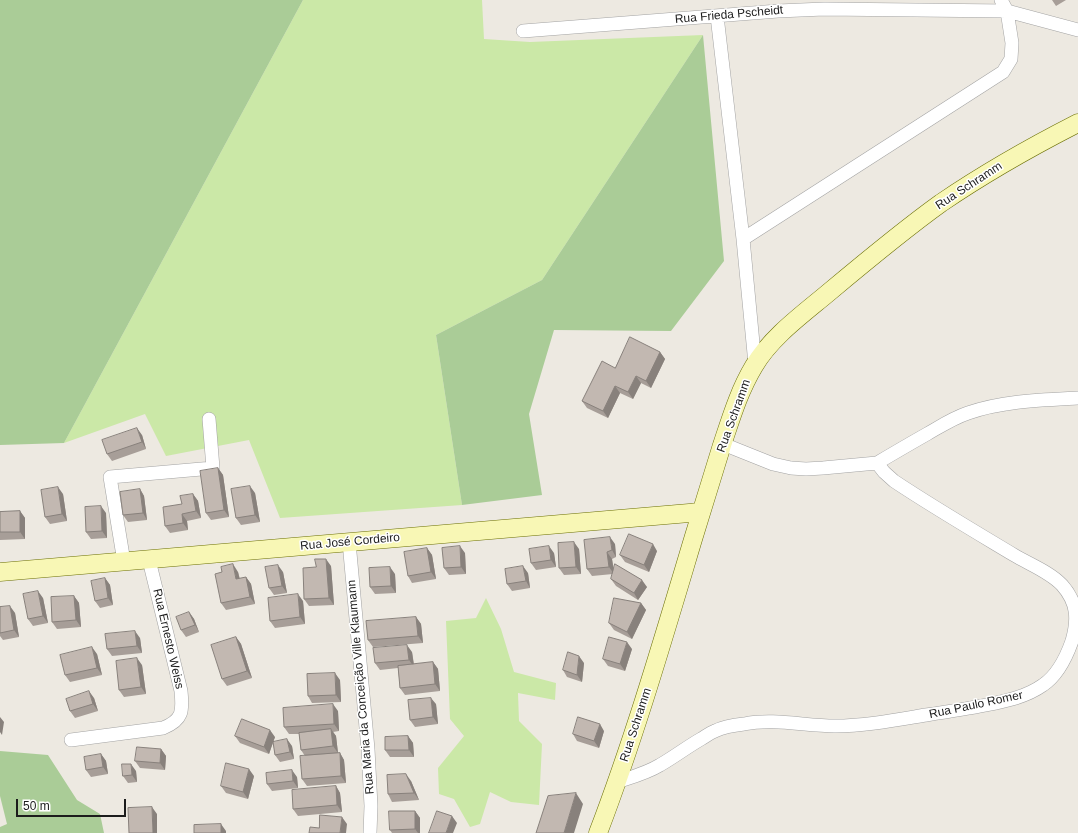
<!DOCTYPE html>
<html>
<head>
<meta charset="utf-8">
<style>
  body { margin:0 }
  #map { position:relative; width:1078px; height:833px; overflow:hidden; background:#ede9e1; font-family:Helvetica,sans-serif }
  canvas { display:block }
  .scale { position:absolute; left:16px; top:799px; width:110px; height:18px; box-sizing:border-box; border:2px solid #1c1c1c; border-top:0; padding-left:5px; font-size:12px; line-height:14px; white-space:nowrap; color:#1c1c1c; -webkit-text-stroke:3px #fff; paint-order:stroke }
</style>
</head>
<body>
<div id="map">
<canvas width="1078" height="833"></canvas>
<div class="scale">50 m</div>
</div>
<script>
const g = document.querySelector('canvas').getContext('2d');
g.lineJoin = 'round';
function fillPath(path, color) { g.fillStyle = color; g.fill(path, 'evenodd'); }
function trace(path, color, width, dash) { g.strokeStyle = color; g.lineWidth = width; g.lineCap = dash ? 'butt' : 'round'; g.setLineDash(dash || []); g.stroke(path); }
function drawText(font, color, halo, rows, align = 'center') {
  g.font = font + ' Helvetica,sans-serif'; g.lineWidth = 3; g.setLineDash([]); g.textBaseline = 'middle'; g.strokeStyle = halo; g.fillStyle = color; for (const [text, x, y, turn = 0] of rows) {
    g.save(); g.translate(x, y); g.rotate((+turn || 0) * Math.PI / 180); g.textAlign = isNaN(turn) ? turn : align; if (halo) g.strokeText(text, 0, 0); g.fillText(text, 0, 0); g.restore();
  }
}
fillPath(new Path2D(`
  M303,0H482L484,39L530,42L703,35L542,280L436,335L462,505L280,518L249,440L166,456L145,414L64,443Z
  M486,598L501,629L514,672L556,683L555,700L518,693L519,721L542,744L539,805L511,802L490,792L480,824L470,827L454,799L439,794L438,768L464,736L450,719L446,621L476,618Z`), '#cbe8a7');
fillPath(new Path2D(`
  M0,0H303L64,443L0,445Z
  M703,35L724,261L671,331L554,330L529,414L542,495L462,505L436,335L542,280Z
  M0,751L48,755L77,800L100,814L104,833H0V827L7,824L0,796Z`), '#aacc97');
const street = new Path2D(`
  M1001,0L1007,11L1078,30
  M717,16L743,239L755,364
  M523,31L778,11L824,9L1007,11L1012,43L1011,59L1003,72L743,239
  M877,463C894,453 911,443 927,434C941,426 953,418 968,413C1003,401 1041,400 1078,398
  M349,542L368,749L371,806L370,833
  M124,562L110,477L213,468L209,419
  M71,740L163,728C183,720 183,711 181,691L149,560
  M617,782C632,777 647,773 660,765C674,757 687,747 701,739C706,736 710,733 715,731C723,727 735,725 744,724C774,718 805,726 835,726C865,726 896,720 926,715C946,712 966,709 986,705C1006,701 1026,697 1043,685C1058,675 1066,658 1072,641C1078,620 1078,603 1062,585C1050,572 1029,564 1014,555C974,531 933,507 894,481L884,472L877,463L823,468L806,469L791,468L773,464L723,444`);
const secondary = new Path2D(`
  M0,572L701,512
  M598,833C635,736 664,636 694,536C703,506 713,475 722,445C731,418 739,391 754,366C771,337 803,314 828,293C865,262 902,231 941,203C985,173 1031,147 1078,123`);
trace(street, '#a3a3a3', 14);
trace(secondary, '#6c7006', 19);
trace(street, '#fff', 13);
trace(secondary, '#f8f7b5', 18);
fillPath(new Path2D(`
  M1052,0H1066L1056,6Z
  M660,352L665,359L651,388L641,383L633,399L620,393L608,418L587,408L582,401L615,368Z
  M142,435L146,449L112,461L107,454Z
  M218,468L223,475L229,517L211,520L206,513Z
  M140,489L144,496L147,520L128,522L123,515Z
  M255,493L260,522L241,525L236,518Z
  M63,494L67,521L50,524L45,517Z
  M193,494L198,501L201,518L187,521L188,530L170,533L165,526L182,504Z
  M20,511L25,518V539L0,540V512Z
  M106,513L107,538L91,539L86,532Z
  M615,544L616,557L612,559L614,570L647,587L638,600L616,586L611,579L613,574L592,576L587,569Z
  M427,548L432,555L436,579L412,583L408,576Z
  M579,549L581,574L564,575L559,568Z
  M657,551L649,572L625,562L620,555Z
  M465,553L466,574L449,575L444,568Z
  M554,553L556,567L536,570L531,563Z
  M331,566L334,605L309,606L304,599L316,567Z
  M238,572L240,579L246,577L251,584L255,604L226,610L221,603Z
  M283,572L287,593L274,595L269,588Z
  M528,573L530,588L512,591L507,584Z
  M395,574L396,593L375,594L370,587Z
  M105,578L110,585L113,605L100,608L95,601Z
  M74,596L79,603L81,627L57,629L52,622Z
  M43,598L48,623L33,626L28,619Z
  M303,601L305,624L275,628L270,621Z
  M641,603L646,610L632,639L614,630L609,623Z
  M0,607L15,613L19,637L3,640L0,636Z
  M189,612L194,619L199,632L186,637L181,630Z
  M416,617L421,624L423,643L373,647L368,640Z
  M236,637L241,644L252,678L227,686L222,679Z
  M140,638L142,653L112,656L107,649Z
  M632,649L625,671L608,666L603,659Z
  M412,652L414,664L433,662L438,669L440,691L405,695L400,688L398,668L380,670L375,663Z
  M97,654L102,675L70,682L65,675Z
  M584,663L582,682L567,677L563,670Z
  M142,665L146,694L124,697L119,690Z
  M340,680L341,702L312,703L308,696Z
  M94,698L98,711L75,718L70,711Z
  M436,704L438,724L415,727L410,720Z
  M338,711L339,731L333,732L336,736L338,753L328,754L340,753L344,760L346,783L307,786L302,779L305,756L301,750L299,734H289L284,727Z
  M604,731L599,748L577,741L573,734Z
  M235,736L275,737L273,742L292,746L294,759L280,762L275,755L273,742L269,754L240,743Z
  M408,736L413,743L414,757H390L385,750Z
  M161,749L166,756L165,770L140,768L135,761Z
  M101,754L106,761L108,774L91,777L86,770Z
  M136,771L137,782L128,783L123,776Z
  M254,776L248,799L226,793L221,786Z
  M297,777L298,788L272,791L267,784Z
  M411,781L419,800L392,802L388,794Z
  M336,786L340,793L342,812L298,816L293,809Z
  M415,811L420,818V833H392L390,830Z`), '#a79e98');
fillPath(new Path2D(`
  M660,352L665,359L651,388L646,381Z
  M636,376L641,383L633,399L628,392Z
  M615,386L620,393L608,418L603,411Z
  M137,428L142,435L146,449L142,442Z
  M218,468L223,475L229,517L224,510Z
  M250,486L255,493L260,522L255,515Z
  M58,487L63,494L67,521L62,514Z
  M140,489L144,496L147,520L143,513Z
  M193,494L198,501L201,518L196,511Z
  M101,506L106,513L107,538L102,531Z
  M20,511L25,518V539L20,532Z
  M182,514L187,521L188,530L183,523Z
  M610,537L615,544L616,557L612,550Z
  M574,542L579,549L581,574L576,567Z
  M653,544L657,551L649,572L644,565Z
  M460,546L465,553L466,574L461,567Z
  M549,546L554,553L556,567L551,560Z
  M427,548L432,555L436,579L431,572Z
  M607,552L612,559L614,574L609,567Z
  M326,559L331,566L334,605L329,598Z
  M233,564L238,572L241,586L236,579Z
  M278,565L283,572L287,593L282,586Z
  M523,566L528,573L530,588L526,581Z
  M390,567L395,574L396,593L391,586Z
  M246,577L251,584L255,604L250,597Z
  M105,578L110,585L113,605L108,598Z
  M642,580L647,587L638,600L634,593Z
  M38,591L43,598L48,623L43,616Z
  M298,594L303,601L305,624L300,617Z
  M74,596L79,603L81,627L76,620Z
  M641,603L646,610L632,639L627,632Z
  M10,606L15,613L19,637L14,630Z
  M189,612L194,619L199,632L195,625Z
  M416,617L421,624L423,643L418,636Z
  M135,631L140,638L142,653L137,646Z
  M236,637L241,644L252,678L247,671Z
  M627,642L632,649L625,671L620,664Z
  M407,645L412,652L414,667L409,660Z
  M92,647L97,654L102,675L97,668Z
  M579,656L584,663L582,682L577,675Z
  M137,658L142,665L146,694L141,687Z
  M433,662L438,669L440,691L435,684Z
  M335,673L340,680L341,702L336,695Z
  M89,691L94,698L98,711L93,704Z
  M431,698L436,704L438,724L433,717Z
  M333,704L338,711L339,731L334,724Z
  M0,717L4,722L2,735L0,732Z
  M600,724L604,731L599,748L594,741Z
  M331,729L336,736L338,753L333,746Z
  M270,730L275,737L269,754L264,747Z
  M408,736L413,743L414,757L409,750Z
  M287,739L292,746L294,759L290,752Z
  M161,749L166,756L165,770L160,763Z
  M340,753L344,760L346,783L341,776Z
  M101,754L106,761L108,774L103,767Z
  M131,764L136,771L137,782L132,775Z
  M249,769L254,776L248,799L243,792Z
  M292,770L297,777L298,788L293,781Z
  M406,774L411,781L419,800L414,793Z
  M336,786L340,793L342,812L337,805Z
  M576,793L583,804L574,833H564Z
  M152,807L157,814V833H153Z
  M415,811L420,818V833H418L415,829Z
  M452,816L457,823L453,833H446Z
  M342,817L347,824L346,833H340Z
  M221,824L226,831V833H221Z`), '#88817c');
const building = new Path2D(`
  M630,337L660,352L646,381L636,376L628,392L615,386L603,411L582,401L602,361L615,368Z
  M137,428L142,442L107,454L102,440Z
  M218,468L224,510L206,513L200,471Z
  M250,486L255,515L236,518L231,489Z
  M58,487L62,514L45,517L41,490Z
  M140,489L143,513L123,515L120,492Z
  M193,494L196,511L182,514L183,523L165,526L163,507L182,504L180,496Z
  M101,506L102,531L86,532L85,507Z
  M20,511V532H0V512Z
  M629,534L653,544L644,565L620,555Z
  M610,537L612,550L607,552L609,567L587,569L584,540Z
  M574,542L576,567L559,568L558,543Z
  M460,546L461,567L444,568L442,548Z
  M549,546L551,560L531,563L529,549Z
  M427,548L431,572L408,576L404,552Z
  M315,559H326L329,598L304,599L303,568L316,567Z
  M233,564L236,579L246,577L250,597L221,603L215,574L222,572L221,567Z
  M615,564L642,580L634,593L611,579Z
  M278,565L282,586L269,588L265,567Z
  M523,566L526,581L507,584L505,569Z
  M390,567L391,586L370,587L369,568Z
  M105,578L108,598L95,601L91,581Z
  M38,591L43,616L28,619L23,594Z
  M298,594L300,617L270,621L268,598Z
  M74,596L76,620L52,622L51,597Z
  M614,598L641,603L627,632L609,623Z
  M10,606L14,630L0,633V607Z
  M189,612L195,625L181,630L176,617Z
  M416,617L418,636L368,640L366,621Z
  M135,631L137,646L107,649L105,634Z
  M236,637L247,671L222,679L211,645Z
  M609,637L627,642L620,664L603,659Z
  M407,645L409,660L375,663L373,648Z
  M92,647L97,668L65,675L60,655Z
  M568,652L579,656L577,675L563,670Z
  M137,658L141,687L119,690L116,661Z
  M433,662L435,684L400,688L398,666Z
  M335,673L336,695L308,696L307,674Z
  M89,691L93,704L70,711L66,699Z
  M431,698L433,717L410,720L408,700Z
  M333,704L334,724L284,727L283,708Z
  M578,717L600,724L594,741L573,734Z
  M242,719L270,730L264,747L235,736Z
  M331,729L333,746L301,750L299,733Z
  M408,736L409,750H385V737Z
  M287,739L290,752L275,755L273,742Z
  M137,747L161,749L160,763L135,761Z
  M340,753L341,776L302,779L300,756Z
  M101,754L103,767L86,770L84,757Z
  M226,763L249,769L243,792L221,786Z
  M122,764H131L132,775L123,776Z
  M292,770L293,781L267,784L266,773Z
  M406,774L414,793L388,794L387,775Z
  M336,786L337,805L293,809L292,790Z
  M576,793L564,833H536L548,796Z
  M152,807L153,833H129L128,808Z
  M389,811H415V829L390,830Z
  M437,811L452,816L446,833H429Z
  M320,815L342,817L340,833H309L310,827L319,828Z
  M221,824V833H194V825Z`);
fillPath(building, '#c2b8b1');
trace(building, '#88817c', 1);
drawText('12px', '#1c1c1c', '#fff', [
  ["Rua Frieda Pscheidt",729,15,-5],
  ["Rua Schramm",969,186,-33],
  ["Rua Schramm",734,416,-70],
  ["Rua José Cordeiro",350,542,-5],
  ["Rua Ernesto Weiss",168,639,77],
  ["Rua Maria da Conceição Ville Klaumann",361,687,-95],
  ["Rua Paulo Romer",976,705,-12],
  ["Rua Schramm",636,725,-72]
]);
</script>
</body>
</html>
